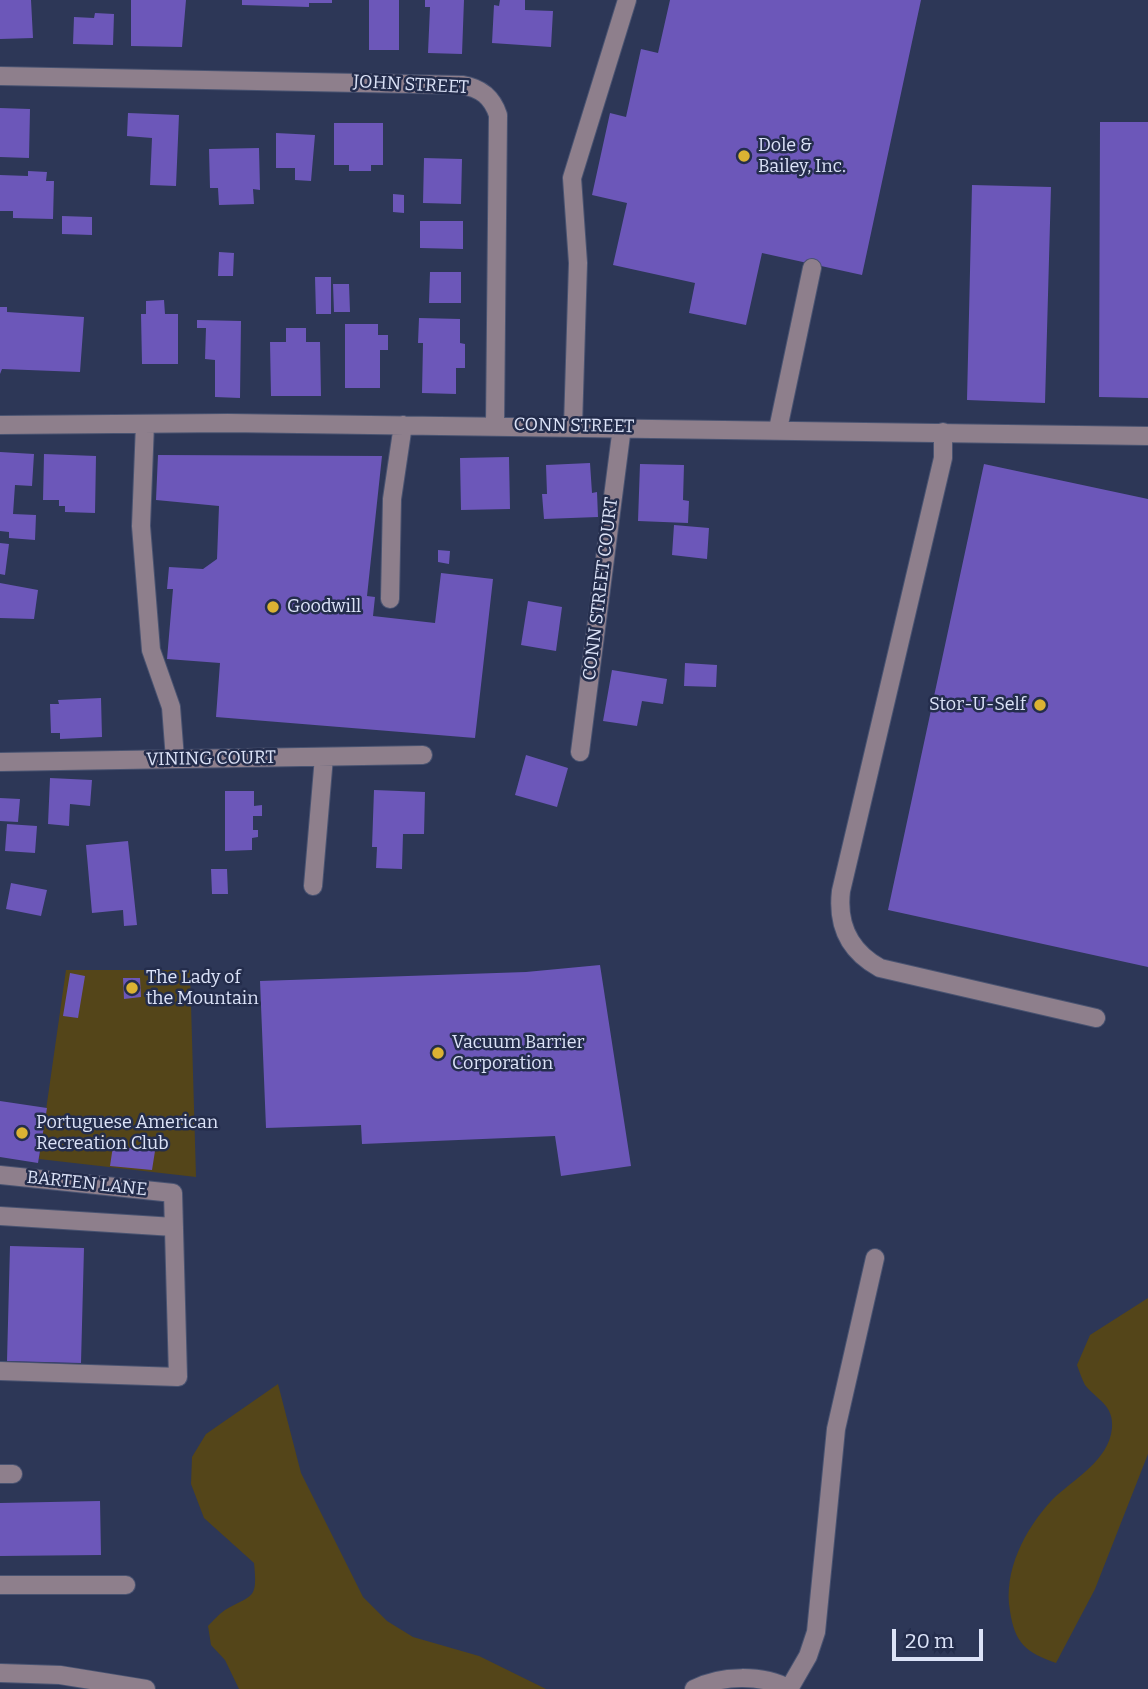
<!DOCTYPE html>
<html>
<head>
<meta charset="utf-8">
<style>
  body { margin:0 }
  #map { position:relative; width:1148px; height:1689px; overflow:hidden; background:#2d3757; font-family:Bitter,serif }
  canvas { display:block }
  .scale { position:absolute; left:892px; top:1629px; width:91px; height:32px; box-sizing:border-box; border:4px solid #dce3f8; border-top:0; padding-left:9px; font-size:21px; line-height:24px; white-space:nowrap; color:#dce3f8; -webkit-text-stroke:5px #242d4c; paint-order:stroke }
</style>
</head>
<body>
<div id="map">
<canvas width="1148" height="1689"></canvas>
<div class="scale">20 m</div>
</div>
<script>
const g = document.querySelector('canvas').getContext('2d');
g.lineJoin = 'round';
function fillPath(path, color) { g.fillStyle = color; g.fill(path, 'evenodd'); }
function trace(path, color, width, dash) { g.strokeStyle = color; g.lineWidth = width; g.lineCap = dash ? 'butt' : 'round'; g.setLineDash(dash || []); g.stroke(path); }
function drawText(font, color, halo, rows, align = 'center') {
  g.font = font + ' Bitter,serif'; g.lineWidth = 5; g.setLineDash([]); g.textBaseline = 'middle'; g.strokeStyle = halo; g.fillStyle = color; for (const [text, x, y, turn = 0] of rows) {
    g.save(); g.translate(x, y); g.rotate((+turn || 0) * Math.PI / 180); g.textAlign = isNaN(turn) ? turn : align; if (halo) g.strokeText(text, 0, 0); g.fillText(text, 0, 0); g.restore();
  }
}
fillPath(new Path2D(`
  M66,970H190L196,1177L39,1159Z
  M1148,1298V1454L1095,1589L1056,1663C1026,1652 1015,1644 1010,1611C1003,1571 1025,1529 1052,1500C1073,1479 1109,1461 1112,1428C1114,1405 1097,1400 1085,1385C1082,1379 1079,1371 1077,1365L1090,1335Z
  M278,1384L301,1473L363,1597L387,1621L413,1637L479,1656L546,1689H239L225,1660L211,1645L208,1626C213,1621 219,1614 225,1610C252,1594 258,1601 254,1563L204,1518L191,1484L192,1457L206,1434Z`), '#544519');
fillPath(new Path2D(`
  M0,0H31L33,38L0,39Z
  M131,0H186L182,47L131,46Z
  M242,0H332V3H309V7L242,5Z
  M369,0H399V50H369Z
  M425,0H464L462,54L428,53L430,7H425Z
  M500,0H525V10L553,11L551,47L492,43L494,5L499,6Z
  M670,0H921L862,275L762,253L746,325L689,313L695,283L613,265L627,203L592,195L610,113L626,117L641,49L658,53Z
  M95,13L114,14L113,45L73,44L74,17L94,18Z
  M0,108L30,109L29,158L0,157Z
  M128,113L179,115L176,186L150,185L152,138L127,136Z
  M1100,122H1148V398L1099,397Z
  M334,123H383V165H371V171H349V165H334Z
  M276,133L315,135L311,181L295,180V168H276Z
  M259,148L260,190L253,189L254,204L219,205L218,188H210L209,149Z
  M424,158L462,159L461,204L423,203Z
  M28,171L47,172L46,181H54L53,219L13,218V211H0V175L28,176Z
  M972,185L1051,187L1045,403L967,400Z
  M393,194L404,195V213L393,212Z
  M62,216L92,217V235L62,234Z
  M420,221H463V249L420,248Z
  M219,252L234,253L233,276H218Z
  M430,272H461V303H429Z
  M315,277H331V314H316Z
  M333,284H349L350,312H334Z
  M164,300L165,314H178V364H142L141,314H146V301Z
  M0,307H7V312L84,317L80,372L2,369L0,374Z
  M419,318L460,319V343L465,344V368H456V394L422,393L423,343H418Z
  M197,320L241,321L240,398L215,397V360L205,359L206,328H197Z
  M345,324H378V335H388V350H380V388H345Z
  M286,328H306V342H320L321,396H271L270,342H286Z
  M0,452L34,454L32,486L15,485L13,514L36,515L35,540L9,538V532L0,531Z
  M44,454L96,456L95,513L65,512V506H59V500H43Z
  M158,455L382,456L367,596L375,597L373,616L435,623L441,573L493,579L475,738L216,717L220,663L167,659L173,589H167L169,567L203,569L217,559L219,506L156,500Z
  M509,457L510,509L461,510L460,458Z
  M590,463L592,493L597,492L598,517L544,519L542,494H547L546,465Z
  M640,464L684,465L683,500L689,501L688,523L638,521Z
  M984,464L1148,499V967L888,910Z
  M674,525L709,528L707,559L672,555Z
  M0,543L9,544L5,575L0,574Z
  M438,550L450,551L449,564L438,562Z
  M0,583L38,590L34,619L0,618Z
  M528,601L562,607L556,651L521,645Z
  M685,663L717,665L716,687L684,686Z
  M612,670L667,679L663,704L642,701L637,726L603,721Z
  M101,698L102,737L60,739V733H51L50,704H59L58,700Z
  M526,755L568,768L557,807L515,795Z
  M50,778L92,780L90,806L70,804L69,826L48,824Z
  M374,790L425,792L424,834H403L402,869L376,868L377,847H372Z
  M225,791H254V806L262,805V816H253V830H258V837L252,838V850L225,851Z
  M0,798L20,799L18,822L0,821Z
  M7,824L37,826L35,853L5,851Z
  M128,841L137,925L124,926L123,910L92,913L86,845Z
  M211,869H227L228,894H212Z
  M11,883L47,890L41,916L6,909Z
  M600,965L631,1166L561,1176L555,1136L362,1144L361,1125L266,1128L260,981L526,972Z
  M70,973L85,976L78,1018L63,1016Z
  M123,978H140L141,997L124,999Z
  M0,1101L47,1108L38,1163L0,1157Z
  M113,1146L155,1151L152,1170L110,1166Z
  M10,1246L84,1248L81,1363L7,1361Z
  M100,1501L101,1555L0,1556V1503Z`), '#6c57b9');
const minor = new Path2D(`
  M0,76L462,85C481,88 492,97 498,115L495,426
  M145,424L141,526L151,650L171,707L175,759
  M0,425L228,423L1148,436
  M573,426L578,263L572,178L627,0
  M778,429L812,268
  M943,432V458L841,891C837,925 849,951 880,968L1096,1018
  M390,599L392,499L403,425
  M580,752L622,427
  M0,762L423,755
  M313,886L324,757
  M0,1175L173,1193L178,1377L0,1371
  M0,1216L174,1227
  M0,1474H13
  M0,1585H126
  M0,1673L60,1675L146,1689
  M694,1689C720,1675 763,1674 789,1689
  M789,1689L808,1656L816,1632L836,1429L875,1258`);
trace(minor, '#495371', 20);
trace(minor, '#8e7f8c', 18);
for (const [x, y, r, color] of [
  [744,156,7,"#dbb233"],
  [273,607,7,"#dbb233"],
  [1040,705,7,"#dbb233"],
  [132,988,7,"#dbb233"],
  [438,1053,7,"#dbb233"],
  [22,1133,7,"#dbb233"]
]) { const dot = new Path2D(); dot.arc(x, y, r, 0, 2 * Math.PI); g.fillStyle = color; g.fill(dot); trace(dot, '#242d4c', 2.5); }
drawText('18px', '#dce3f8', '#242d4c', [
  ["JOHN STREET",411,85,3],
  ["CONN STREET",574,426,1],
  ["CONN STREET COURT",601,589,-83],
  ["VINING COURT",211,759,-1],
  ["BARTEN LANE",87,1184,6]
]);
drawText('18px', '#dce3f8', '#242d4c', [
  ["Dole &",758,146],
  ["Bailey, Inc.",758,167],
  ["Goodwill",287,607],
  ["Stor-U-Self",1026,705,"right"],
  ["The Lady of",146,978],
  ["the Mountain",146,999],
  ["Vacuum Barrier",452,1043],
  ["Corporation",452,1064],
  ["Portuguese American",36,1123],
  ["Recreation Club",36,1144]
], 'left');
</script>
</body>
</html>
